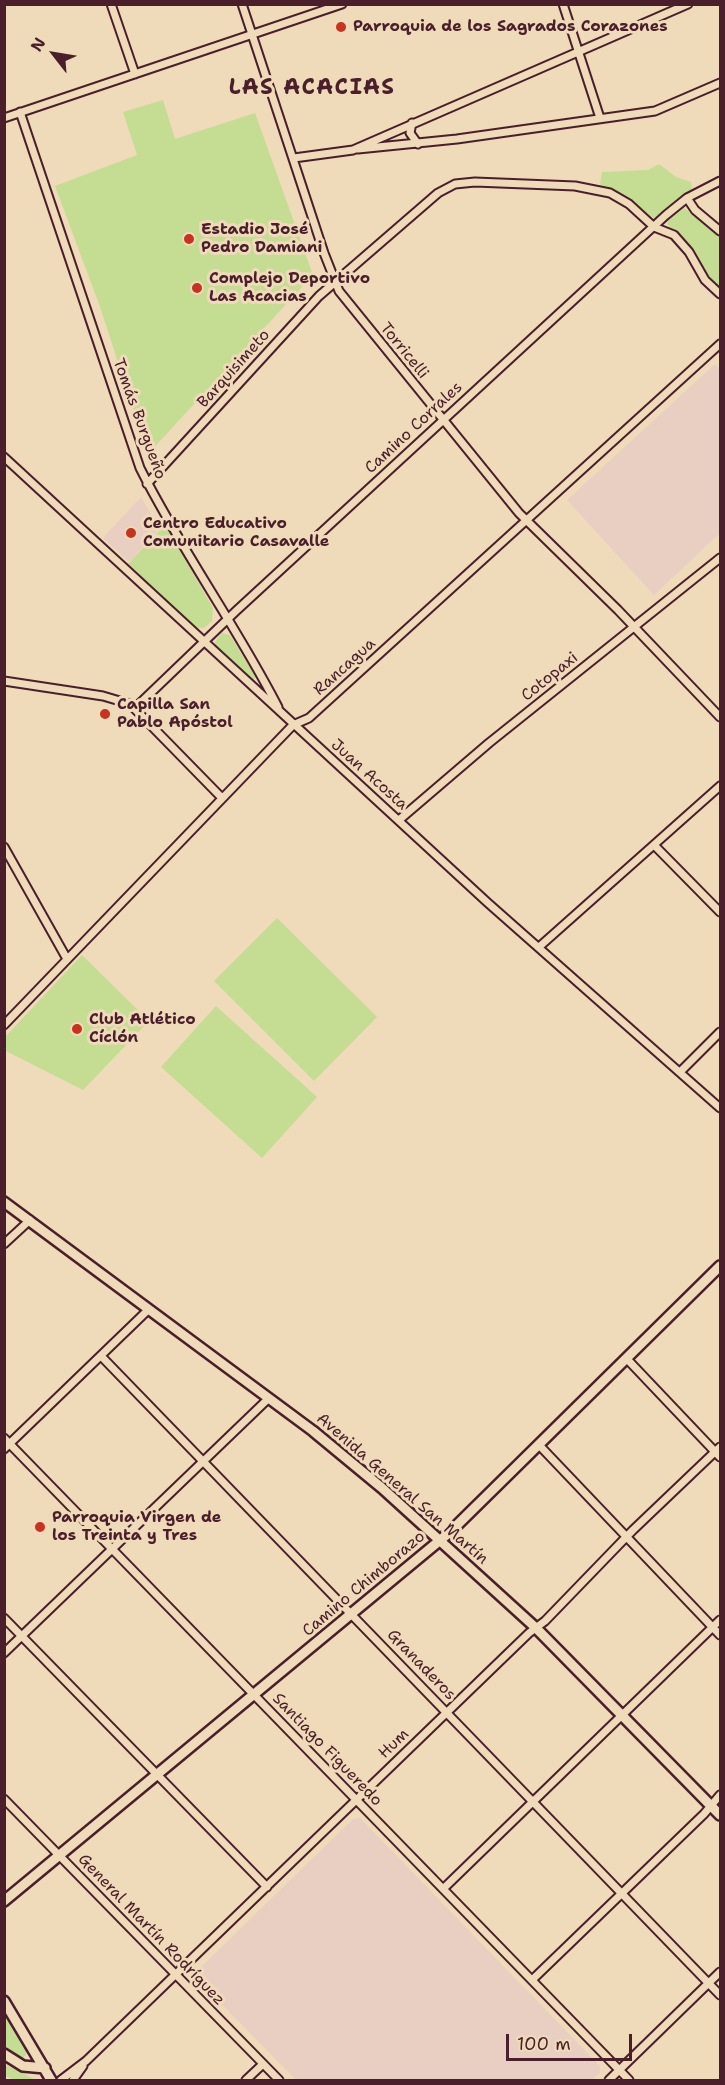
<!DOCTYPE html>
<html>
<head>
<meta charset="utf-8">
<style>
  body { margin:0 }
  #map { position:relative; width:725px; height:2085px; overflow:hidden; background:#efdab9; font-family:"Shantell Sans",sans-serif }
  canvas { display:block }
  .frame { position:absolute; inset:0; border:6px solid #4a1f2b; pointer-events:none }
  .north { position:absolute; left:24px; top:24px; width:60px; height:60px; -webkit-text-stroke:4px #efdab9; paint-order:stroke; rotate:301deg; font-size:16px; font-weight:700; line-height:24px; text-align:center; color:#4a1f2b }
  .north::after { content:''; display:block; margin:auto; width:21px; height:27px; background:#4a1f2b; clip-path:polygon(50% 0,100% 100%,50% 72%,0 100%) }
  .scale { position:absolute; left:506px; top:2034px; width:126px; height:27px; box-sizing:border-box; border:3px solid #4a1f2b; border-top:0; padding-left:8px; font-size:18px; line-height:21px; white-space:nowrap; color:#4a1f2b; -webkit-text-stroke:4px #efdab9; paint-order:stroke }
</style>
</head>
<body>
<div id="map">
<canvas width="725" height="2085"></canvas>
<div class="frame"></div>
<div class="north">N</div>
<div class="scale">100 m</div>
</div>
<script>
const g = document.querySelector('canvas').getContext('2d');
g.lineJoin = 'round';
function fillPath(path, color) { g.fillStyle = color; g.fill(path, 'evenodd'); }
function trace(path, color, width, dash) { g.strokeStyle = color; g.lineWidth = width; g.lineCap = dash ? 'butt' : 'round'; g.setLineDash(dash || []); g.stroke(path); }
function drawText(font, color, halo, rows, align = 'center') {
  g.font = font + ' "Shantell Sans",sans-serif'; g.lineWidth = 6; g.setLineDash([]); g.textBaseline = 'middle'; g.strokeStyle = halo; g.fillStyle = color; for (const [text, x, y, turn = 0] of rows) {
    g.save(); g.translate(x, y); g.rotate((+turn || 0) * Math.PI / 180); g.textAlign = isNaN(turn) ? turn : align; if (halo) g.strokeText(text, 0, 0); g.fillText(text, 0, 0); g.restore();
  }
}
fillPath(new Path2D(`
  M715,364L720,370V533L654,595L567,500Z
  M141,497L160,529L129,562L103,538Z
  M360,1818L600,2066V2073L592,2080H296L198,1980L197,1971L353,1819Z`), '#e9cec2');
fillPath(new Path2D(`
  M163,100L175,139L255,113L313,275L148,454L99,304L55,186L137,155L123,112Z
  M659,164L676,177L691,182L692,191L654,218L622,195L600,185L602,172L648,170Z
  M684,208L720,236V288L705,272L694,250L667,224L669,219Z
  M165,525L213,608L212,621L204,628L192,627L128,564Z
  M222,633L230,635L255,676L254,680L252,681L216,648L215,642Z
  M277,918L377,1017L314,1081L214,981Z
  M82,955L149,1021L83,1090L4,1050L5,1037Z
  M216,1006L317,1097L262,1158L161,1067Z
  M4,2015L26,2051V2055L22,2059L5,2051Z
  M4,2064L36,2080H15L5,2076Z`), '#c4dd93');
const street = new Path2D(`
  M111,4L135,74
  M242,4L324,253L339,291L519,513L618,610L720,717
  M563,4L600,118
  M20,112L140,468C181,550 236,625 278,707
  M4,118L342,4
  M412,123L410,133L418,144
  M358,149L457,139L655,111L720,83
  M294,158L353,150L688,4
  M687,198L695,210L720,231
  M4,457L488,903L720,1108
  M147,484L319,296L438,193L455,184L475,182L575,186L610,193L629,204L654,227L674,235L689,252L705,280L720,294
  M4,681L103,696L130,704L221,797
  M135,708L236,611L666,215L687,198L720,181
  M399,820L489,743L720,558
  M655,846L720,912
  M4,847L67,959
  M539,947L720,786
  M4,1025L293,725L309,718L720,344
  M680,1072L720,1032
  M4,1244L30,1220
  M101,1356L720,1995
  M627,1359L720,1457
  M4,1438L629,2080
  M539,1445L720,1635
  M4,1449L148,1310
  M4,1618L267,1887
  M4,1653L269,1398
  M4,1799L279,2080
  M443,1889L720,1620
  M532,1980L704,1814L720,1795
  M61,2080L86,2061L529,1633L545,1621L633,1530L720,1447
  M73,2080L83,2066
  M246,2080L263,2064
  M609,2080L720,1972`);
const secondary = new Path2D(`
  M4,1202L313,1431L382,1488L536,1628L720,1815
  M4,1901L450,1532L720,1266
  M4,2001L51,2080
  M4,2054L23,2066L45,2068`);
trace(street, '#4a1f2b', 11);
trace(secondary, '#4a1f2b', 14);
trace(street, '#efdab9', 7);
trace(secondary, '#efdab9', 9);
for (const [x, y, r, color] of [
  [341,27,6,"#c8321e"],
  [189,239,6,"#c8321e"],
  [197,288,6,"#c8321e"],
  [131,533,6,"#c8321e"],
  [105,714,6,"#c8321e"],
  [77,1029,6,"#c8321e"],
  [40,1527,6,"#c8321e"]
]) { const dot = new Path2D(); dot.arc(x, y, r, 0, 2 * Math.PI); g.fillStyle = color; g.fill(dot); trace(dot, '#efdab9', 2); }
drawText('bold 16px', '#4a1f2b', '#efdab9', [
  ["Parroquia de los Sagrados Corazones",353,27],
  ["Estadio José",201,230],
  ["Pedro Damiani",201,248],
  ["Complejo Deportivo",209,279],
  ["Las Acacias",209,297],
  ["Centro Educativo",143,524],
  ["Comunitario Casavalle",143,542],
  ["Capilla San",117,705],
  ["Pablo Apóstol",117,723],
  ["Club Atlético",89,1020],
  ["Cíclón",89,1038],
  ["Parroquia Virgen de",52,1518],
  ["los Treinta y Tres",52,1536]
], 'left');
drawText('16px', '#4a1f2b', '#efdab9', [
  ["Torricelli",404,351,51],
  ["Barquisimeto",234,369,-48],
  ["Tomás Burgueño",139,419,70],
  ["Camino Corrales",414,428,-43],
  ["Rancagua",345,667,-42],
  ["Cotopaxi",550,677,-39],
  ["Juan Acosta",369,775,42],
  ["Avenida General San Martín",402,1489,41],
  ["Camino Chimborazo",364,1584,-40],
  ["Granaderos",421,1665,46],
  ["Hum",394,1744,-44],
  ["Santiago Figueredo",327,1750,46],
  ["General Martín Rodríguez",151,1930,46]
]);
g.letterSpacing = '1.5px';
drawText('bold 22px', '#4a1f2b', '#efdab9', [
  ["LAS ACACIAS",312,88]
]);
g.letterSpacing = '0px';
</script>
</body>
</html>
